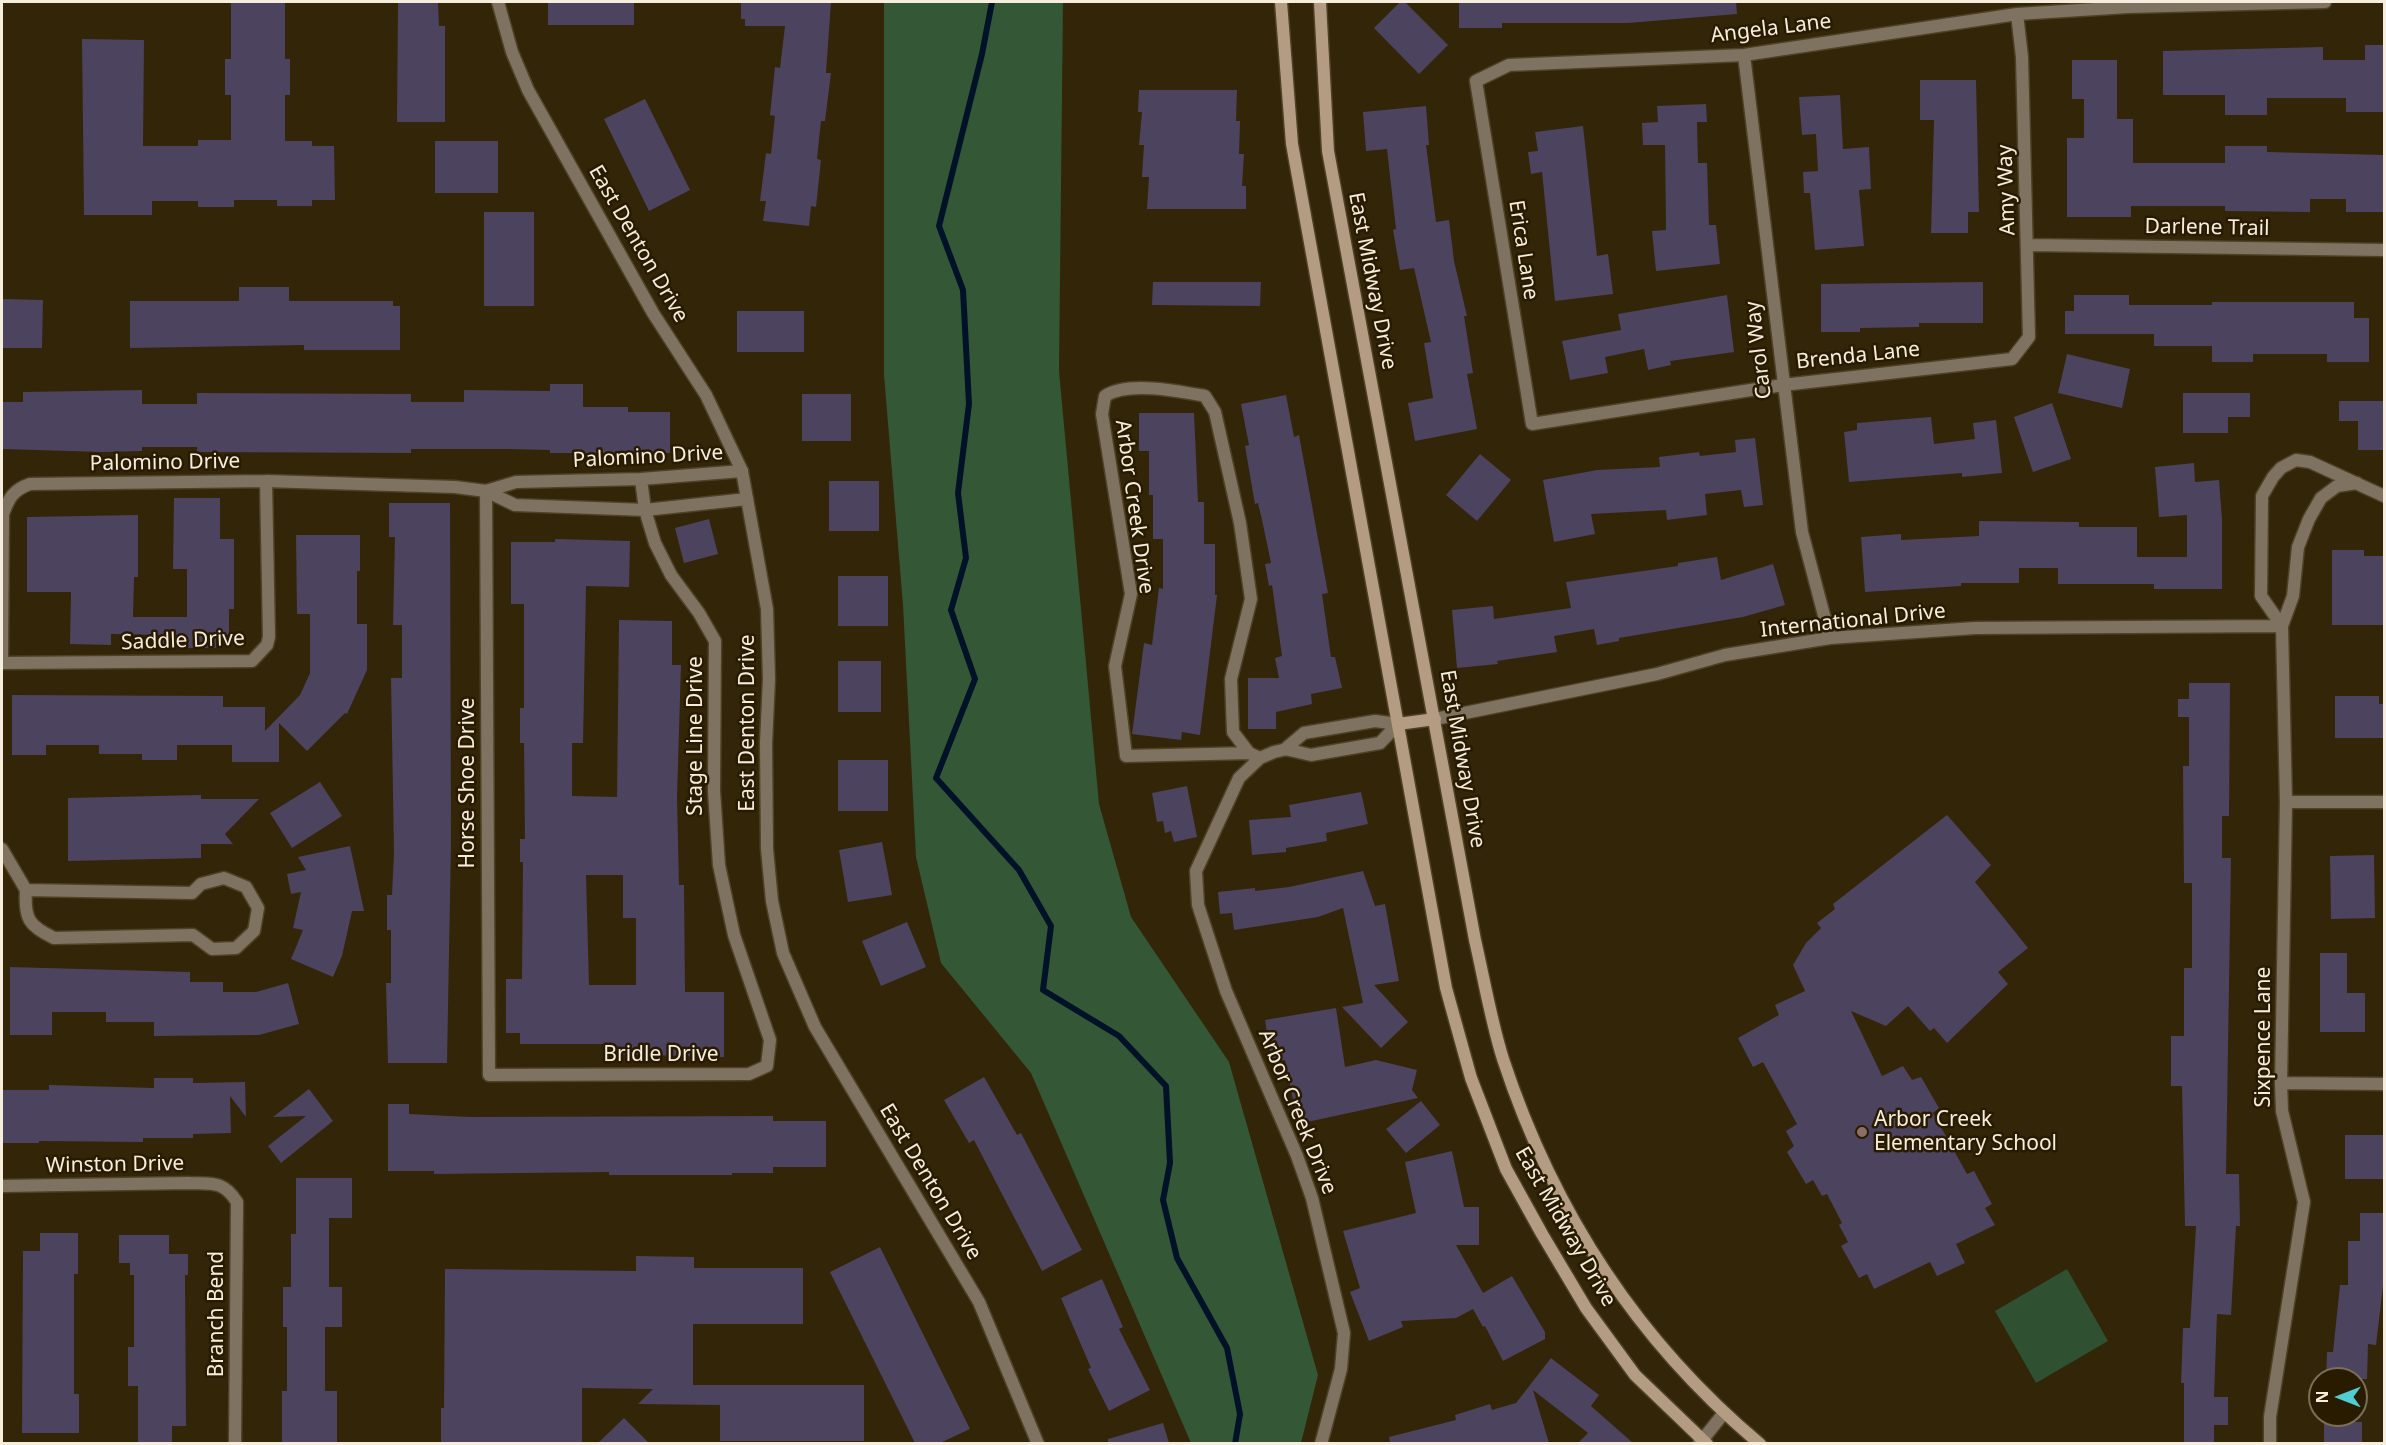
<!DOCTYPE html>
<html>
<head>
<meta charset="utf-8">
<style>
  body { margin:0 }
  #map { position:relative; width:2386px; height:1445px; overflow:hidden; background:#332507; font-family:"Noto Sans",sans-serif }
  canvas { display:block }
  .frame { position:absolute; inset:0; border:3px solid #f6eddc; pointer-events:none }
  .north { position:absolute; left:2308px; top:1367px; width:60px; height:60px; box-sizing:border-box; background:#291b00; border:2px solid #7b6f58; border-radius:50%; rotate:270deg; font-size:16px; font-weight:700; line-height:24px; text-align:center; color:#f6eddc }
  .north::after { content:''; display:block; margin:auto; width:21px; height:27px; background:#51ccd1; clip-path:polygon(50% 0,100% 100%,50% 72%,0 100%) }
</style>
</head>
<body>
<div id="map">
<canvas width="2386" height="1445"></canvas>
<div class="frame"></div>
<div class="north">N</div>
</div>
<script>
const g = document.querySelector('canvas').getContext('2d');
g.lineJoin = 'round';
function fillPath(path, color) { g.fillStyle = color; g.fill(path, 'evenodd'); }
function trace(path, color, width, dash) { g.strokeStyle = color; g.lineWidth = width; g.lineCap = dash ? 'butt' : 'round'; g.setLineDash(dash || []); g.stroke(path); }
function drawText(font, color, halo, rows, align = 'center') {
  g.font = font + ' "Noto Sans",sans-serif'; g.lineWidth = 5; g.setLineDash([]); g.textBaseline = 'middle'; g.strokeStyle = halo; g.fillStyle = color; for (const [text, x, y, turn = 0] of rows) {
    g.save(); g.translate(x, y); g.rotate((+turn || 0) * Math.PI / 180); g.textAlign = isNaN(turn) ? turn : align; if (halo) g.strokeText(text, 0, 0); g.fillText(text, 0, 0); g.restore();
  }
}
fillPath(new Path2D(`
  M2067,1269L2108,1341L2036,1383L1995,1311Z`), '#2f5131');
fillPath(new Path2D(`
  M884,2H1063L1059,371L1099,804L1131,917L1229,1062L1318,1375L1301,1443H1191L1031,1073L941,963L916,857L903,605L884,375Z`), '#345736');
trace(new Path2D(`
  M992,2L982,54L939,226L963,290L969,404L958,493L966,558L951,610L975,679L936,778L1019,870L1051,926L1043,990L1119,1036L1166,1086L1170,1163L1163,1200L1177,1258L1227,1348L1240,1414L1235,1444`), '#001228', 6);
fillPath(new Path2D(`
  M231,2H285V59H290V95H285V141H312V146H334L335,200H312V206H277V200H234V207H198V201H152V215H84L82,39L144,40L143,146H198V140H231V95H225V59H231Z
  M398,2H438L439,26H445V122H397Z
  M548,2H634V25H548Z
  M741,2H831L826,73H831L825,121H821L817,159L821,160L816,207L811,206L809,226L763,221L766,201H760L766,153L771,154L775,116L770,115L775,67L780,68L785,26H745V19H741Z
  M1400,2H1405L1448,45L1419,74L1374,28Z
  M1459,2H1736L1737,14L1628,23H1502V28H1459Z
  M2365,45H2385V112H2346V98H2267V115H2225V95H2163V51L2323,47V60H2365Z
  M2072,60H2117V119H2133V163H2225V146H2267V152L2385,155V212H2346V199H2310V212L2225,211V206H2131V217H2067V138H2084V99H2072Z
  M1920,80H1976L1979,212H1968V233H1931L1934,120H1920Z
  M1139,90H1237L1236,121H1240L1239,154H1244L1242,186H1246V209H1147L1149,177H1142L1144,145H1139L1142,112H1138Z
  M1840,95L1843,149L1869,147L1871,189L1859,190L1864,246L1815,250L1810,193H1804L1803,172L1818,171L1816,134L1802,135L1799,97Z
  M645,99L690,190L649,211L604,119Z
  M1706,104L1707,122H1697L1698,163H1707L1709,225H1716L1720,264L1656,271L1652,231L1666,230L1665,145H1643L1642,123L1658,122L1657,106Z
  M1426,106L1429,145H1426L1436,222L1449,220L1454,261L1467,316H1464L1473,373L1467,374L1477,429L1415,441L1408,403L1433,398L1424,343L1431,342L1414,268L1400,270L1393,230L1396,229L1387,149L1366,151L1363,112Z
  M1583,126L1597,256L1608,254L1613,294L1555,301L1542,172L1531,174L1528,152L1538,151L1535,132Z
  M435,141H498V193H435Z
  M484,212H534V306H484Z
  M1153,282H1261L1260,306L1152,305Z
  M1983,282V323H1919V327L1860,328V332H1821V284Z
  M239,287H289V301H393V306H400V350H304V345L130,348V301H239Z
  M1727,295L1734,352L1670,361L1671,365L1648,370L1644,349L1605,357L1608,373L1570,380L1562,341L1621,330L1618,314Z
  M2074,295H2129V305H2212V302H2354V318H2369V362H2327V354H2253V362H2212V346H2154V334H2065V311H2074Z
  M2,299L43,300L42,348H2Z
  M737,311H804V352H737Z
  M2067,354L2130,369L2122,408L2058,393Z
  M550,384H583V407H628V412H670V453H550V450L508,449H411V453L197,452V447H142V451L103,452L2,449V402H23V392L142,390V404H197V393L411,394V402H464V390L550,391Z
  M2183,393H2250V417H2228V433H2183Z
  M802,394H851V441H802Z
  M1286,395L1294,437L1299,435L1328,593L1322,594L1331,657H1335L1342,688L1311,694L1312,704L1276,712V729H1248V678H1279L1275,658L1282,656L1272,585L1269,586L1265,564L1271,563L1262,520L1258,503L1255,504L1252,487L1245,446L1249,445L1241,404Z
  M2339,401H2385V450H2358V421H2339Z
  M2052,403L2071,459L2033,472L2014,417Z
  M1139,413H1194L1198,502H1204V544H1215V595H1217L1200,735L1182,732L1181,740L1132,734L1144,643L1152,645L1159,588L1163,589V539H1153V495H1149V451H1139Z
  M1931,417L1934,444L1975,439L1973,423L1996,420L2002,473L1962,477V473L1849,482L1844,432L1857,430V423Z
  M1755,438L1763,505L1744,507L1741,490L1705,494L1707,515L1667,520L1666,510L1591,514L1595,534L1554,542L1543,480L1597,470L1660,467L1659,457L1699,452L1700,456L1736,452L1735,440Z
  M1480,454L1511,480L1477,521L1446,495Z
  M2194,463L2195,482L2219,480L2222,520V589H2154V584H2058V568H2019V583H1961V586L1865,592L1861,537L1901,534V540L1979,536V521L2079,522V527H2137V557H2187V515L2159,517L2155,467Z
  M829,481H879V531H829Z
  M174,498H220V539H234V609H229V635H216V648H161V635L111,634V645L70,644L71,592H27V517L138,515V577H134L133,617H187V569H173Z
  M389,503H450L451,843L447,1063H388L386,983H391V930H387V895H392L394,852L391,678H402V625H393L395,537H389Z
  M709,519L718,554L684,563L675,528Z
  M296,535H360V571H357V624H367V670L347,714L345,713L307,751L279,723V762H232V745H177V760H142V754H99V745H46V755H12V695L223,696V707H265V731L300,695L310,673V614H297Z
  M555,539L630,541L629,587L586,586L583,743H572V796L617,797L619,620L672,621V665H681L677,797L679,885H684L685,992H724V1057L604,1054V1044H520V1033H506V979H522L523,862H520V839H525L524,743H520V708H524V604H511V542H555ZM586,875H623V918H636V985H589Z
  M2332,550H2364V556H2385V625H2332Z
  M1717,557L1721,580L1773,564L1785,605L1743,617L1619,638V641L1597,645L1594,629L1554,636L1557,652L1497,661L1498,664L1457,668L1452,610L1493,606L1494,619L1571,608L1566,582L1678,566V563Z
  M838,576H888V626H838Z
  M838,661H881V712H838Z
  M2189,683H2230L2229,816H2222V858H2231L2226,1174H2239L2240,1226H2236L2231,1315L2217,1314L2214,1397H2228V1425H2214V1443H2184V1383H2181L2183,1328H2190L2196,1226H2185L2182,1086H2171V1036H2184V968H2192V883H2184L2183,766H2189V717H2178V699H2189Z
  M2335,696H2379V704H2385V738H2335Z
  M838,760H888V811H838Z
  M320,782L342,816L292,848L270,813Z
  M1187,786L1197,837L1174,842L1171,831L1165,833L1163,821L1157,822L1152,793Z
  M1361,792L1368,824L1326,833L1327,841L1286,848V852L1252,855L1249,820L1291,817L1289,805Z
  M201,795V799H259L225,834L233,844H201V858L68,861V798Z
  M1947,815L1991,865L1975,882L2028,948L1998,972L2008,984L1947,1043L1934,1028L1930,1031L1908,1006L1886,1026L1851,1011L1882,1076L1903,1066L1912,1080L1921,1077L1939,1108L1933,1113L1967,1174L1974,1171L1992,1204L1985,1208L1995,1225L1956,1244L1965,1263L1937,1276L1930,1262L1874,1289L1867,1274L1859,1278L1841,1246L1848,1242L1839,1225L1842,1223L1827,1194L1822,1196L1813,1180L1806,1184L1787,1152L1794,1146L1786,1131L1797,1124L1763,1062L1753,1067L1738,1038L1779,1015L1775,1005L1805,991L1793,965L1806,943L1821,928L1817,923L1835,909L1833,904Z
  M882,842L892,895L848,902L839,850Z
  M350,846L364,911H352L342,956L333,977L291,959L303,930L293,928L301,892L291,894L287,874L306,870L298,857Z
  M2374,855L2375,918L2331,919L2330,856Z
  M1363,871L1375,906L1385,904L1399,981L1374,985L1408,1022L1381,1048L1342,1007L1363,1003L1343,908L1318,917L1234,930L1232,913L1220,914L1218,892L1255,888V891L1289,887Z
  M907,922L926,967L881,986L862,941Z
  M2320,953H2347V993H2365V1032H2320Z
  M10,967L190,972V982H223V992H256L288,983L299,1024L259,1035L154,1036V1022H106V1012H52V1035H10Z
  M1336,1008L1345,1067L1376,1060L1417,1070L1412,1090L1418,1098L1298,1124L1285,1060L1272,1063L1265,1020Z
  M984,1077L1017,1135L1021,1133L1082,1250L1042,1271L974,1140L969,1143L944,1100Z
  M154,1078H193V1083L245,1082L246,1117L230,1096L231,1133L193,1134V1138H143V1142L39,1141V1143H2V1090H49V1085L154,1088Z
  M309,1089L333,1121L281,1163L268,1146L306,1116L273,1117Z
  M1421,1101L1440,1125L1406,1153L1386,1129Z
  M388,1104H409V1114L470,1117L773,1116V1121H826V1167H773V1173H732V1175H609V1172L434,1174V1171H388Z
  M2345,1135H2385V1179H2345Z
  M1452,1151L1464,1207H1479V1245H1456L1483,1293L1512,1276L1545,1332V1339L1503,1361L1485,1326L1483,1327L1473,1309L1456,1318L1401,1321L1403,1327L1369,1341L1350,1292L1360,1288L1343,1231L1416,1213L1405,1162Z
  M296,1178H352V1218H329V1287H342V1327H325V1391H337V1443H282V1391H287V1327H283V1287H291V1234H296Z
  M2360,1213H2385V1269L2376,1345L2368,1344L2367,1379H2326L2327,1352H2333L2340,1285H2348V1241H2360Z
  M40,1233H78V1274H74V1394H79V1433H22L23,1251H40Z
  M119,1235H169V1254H188V1275H185L186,1426H172V1443H138V1386H128V1347H134V1275H130V1263H119Z
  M880,1247L970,1429L940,1443H915L830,1272Z
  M636,1256L694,1257V1268H803V1324H693V1385H864V1441H720V1405L638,1404L653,1389L582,1388V1443H441V1408H444L445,1269L636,1271Z
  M1102,1279L1123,1327L1119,1329L1150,1390L1109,1411L1088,1369L1091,1368L1061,1298Z
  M1551,1358L1599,1395L1591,1406L1633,1443H1578L1588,1433L1533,1390L1549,1443H1390L1389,1437L1456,1420L1455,1415L1490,1404L1492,1410L1516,1403Z
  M624,1418L649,1443H598Z
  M2324,1422H2362V1443H2324Z
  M1163,1423L1169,1443H1108V1439Z`), '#4c435f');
const minor = new Path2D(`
  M2017,14L2022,57L2029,337L2012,359L1783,385L1532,424L1476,81L1509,65L1744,55L2017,14L2128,7L2325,2
  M1744,55L1802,532L1830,638
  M2028,245L2384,250
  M486,491L489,1075L749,1074L767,1066L770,1040L734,935L719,865L714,791L715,641L699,613L671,575L655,543L645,510L641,479
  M486,491L516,482L641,479L742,471
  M2282,626L2261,596L2262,496L2273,477L2281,468L2296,460L2310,462L2384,496
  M2,656L3,514C9,498 13,490 30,484L266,481L455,487L486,491L515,505L645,510L747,499
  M2,663L252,661L267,645L269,637L266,481
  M1435,719L1657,674L1725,655L1830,638L1975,628L2282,626
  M1285,749L1311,755L1380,743L1398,724
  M1285,749L1304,733L1375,721L1398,724
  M1287,749L1274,752L1260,758L1239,778L1196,871L1198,905L1226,991L1297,1156L1312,1198L1344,1333L1341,1369L1321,1444
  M1249,753L1126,756L1115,666L1131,594L1102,414L1105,396C1128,381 1178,391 1205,396L1215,412L1240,523L1251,599L1231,679L1233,732L1249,753L1260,758
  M2286,802H2384
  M2,849L26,890
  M224,878L246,887L258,908L254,931L236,948L212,949L193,935L54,938C29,926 24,919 26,890L192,893L201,884Z
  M2281,1083L2384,1084
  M2,1186L188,1183C212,1184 223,1180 237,1202L235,1444
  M1699,1444L1724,1413
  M2270,1444V1417L2304,1202L2282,1111L2281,1083L2286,802L2282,626L2293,596L2298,547L2309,519L2321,498L2337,486L2357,483`);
const tertiary = new Path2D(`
  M498,2L512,52L528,90L653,313L706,395L742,471L767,609L769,679L766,743L767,849L772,901L783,953L815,1027L979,1302L1038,1444`);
const secondary = new Path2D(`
  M1281,2L1292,144L1446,988L1471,1078L1506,1169L1542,1234L1586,1308L1635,1375L1707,1444
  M1320,2L1328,151L1475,940C1484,979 1491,1021 1503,1059C1553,1211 1637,1341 1760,1444
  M1398,724L1435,719`);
trace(minor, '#4e4125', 15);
trace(tertiary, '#4e4125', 15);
trace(secondary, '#4e4125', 15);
trace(minor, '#807261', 12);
trace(tertiary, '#807261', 12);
trace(secondary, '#b39c81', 12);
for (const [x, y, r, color] of [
  [1862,1132,6,"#8d6e63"]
]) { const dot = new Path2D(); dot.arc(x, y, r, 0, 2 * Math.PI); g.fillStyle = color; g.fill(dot); trace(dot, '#291b00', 2); }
drawText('21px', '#f6eddc', '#291b00', [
  ["Angela Lane",1771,29,-7],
  ["Amy Way",2007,190,-92],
  ["Darlene Trail",2207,228,1],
  ["East Denton Drive",638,244,60],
  ["Erica Lane",1523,250,81],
  ["East Midway Drive",1372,281,79],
  ["Carol Way",1759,350,-97],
  ["Brenda Lane",1858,356,-6],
  ["Palomino Drive",648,457,-3],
  ["Palomino Drive",165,463,-1],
  ["Arbor Creek Drive",1134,507,82],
  ["International Drive",1853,621,-6],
  ["Saddle Drive",183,641,-2],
  ["East Denton Drive",748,723,-90],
  ["Stage Line Drive",696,736,-90],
  ["East Midway Drive",1462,759,80],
  ["Horse Shoe Drive",468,783,-90],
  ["Sixpence Lane",2264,1037,-90],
  ["Bridle Drive",661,1055],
  ["Arbor Creek Drive",1297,1112,68],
  ["Winston Drive",115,1165,-1],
  ["East Denton Drive",930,1182,59],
  ["East Midway Drive",1565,1227,60],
  ["Branch Bend",217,1314,-90]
]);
drawText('21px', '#f6eddc', '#291b00', [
  ["Arbor Creek",1874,1120],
  ["Elementary School",1874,1144]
], 'left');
</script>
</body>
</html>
